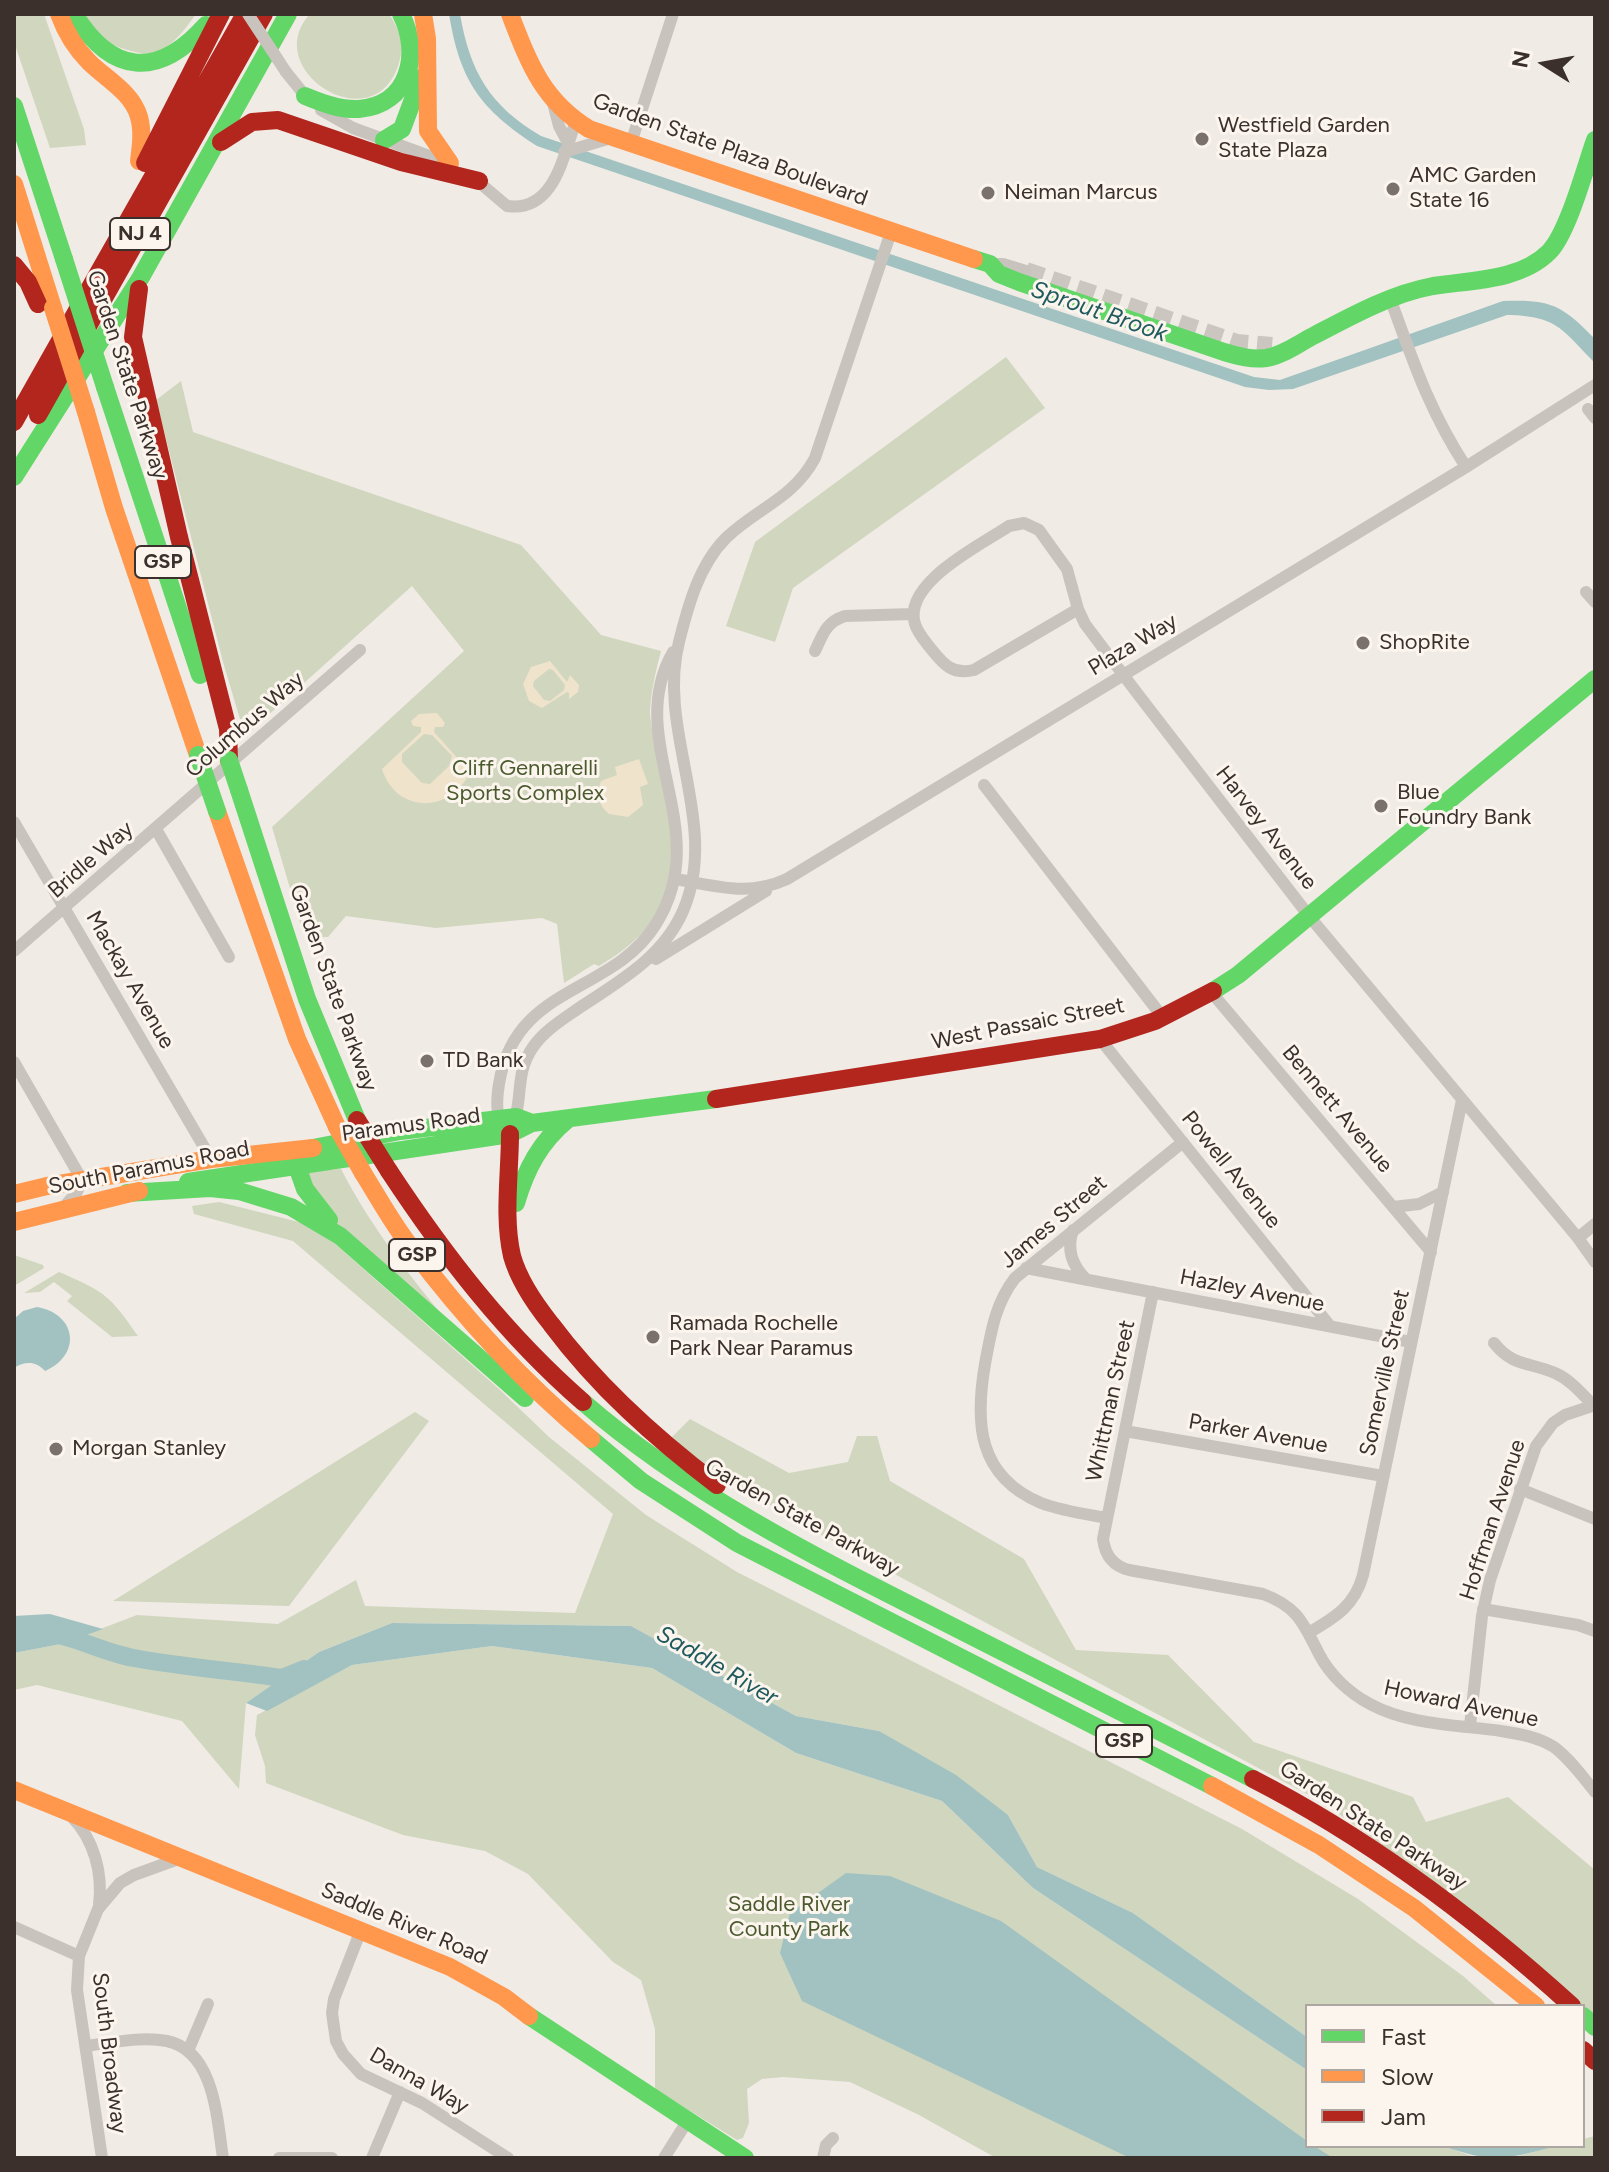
<!DOCTYPE html>
<html>
<head>
<meta charset="utf-8">
<style>
  body { margin:0 }
  #map { position:relative; width:1609px; height:2172px; overflow:hidden; background:#f0ebe5; font-family:Figtree,sans-serif }
  canvas { display:block }
  .frame { position:absolute; inset:0; border:16px solid #3b302b; pointer-events:none }
  .legend { position:absolute; left:1305px; top:2004px; width:280px; height:144px; box-sizing:border-box; background:#fbf5ee; border:2px solid #aea6a0; margin:0; padding:10px 14px; list-style:none; font-size:24px; color:#3b302b }
  .legend li { display:flex; align-items:center; gap:16px; height:40px }
  .legend b { width:40px; border:2px solid #aea6a0 }
  .north { position:absolute; left:1505px; top:24px; width:80px; height:80px; -webkit-text-stroke:6px #fbf5ee; paint-order:stroke; rotate:281deg; font-size:22px; font-weight:700; line-height:32px; text-align:center; color:#3b302b }
  .north::after { content:''; display:block; margin:auto; width:28px; height:36px; background:#3b302b; clip-path:polygon(50% 0,100% 100%,50% 72%,0 100%) }
</style>
</head>
<body>
<div id="map">
<canvas width="1609" height="2172"></canvas>
<div class="frame"></div>
<ul class="legend">
<li><b style="height:10px;background:#63d668"></b>Fast</li>
<li><b style="height:10px;background:#ff974d"></b>Slow</li>
<li><b style="height:10px;background:#b3261e"></b>Jam</li>
</ul>
<div class="north">N</div>
</div>
<script>
const g = document.querySelector('canvas').getContext('2d');
g.lineJoin = 'round';
function fillPath(path, color) { g.fillStyle = color; g.fill(path, 'evenodd'); }
function trace(path, color, width, dash) { g.strokeStyle = color; g.lineWidth = width; g.lineCap = dash ? 'butt' : 'round'; g.setLineDash(dash || []); g.stroke(path); }
function drawText(font, color, halo, rows, align = 'center') {
  g.font = font + ' Figtree,sans-serif'; g.lineWidth = 6; g.setLineDash([]); g.textBaseline = 'middle'; g.strokeStyle = halo; g.fillStyle = color; for (const [text, x, y, turn = 0] of rows) {
    g.save(); g.translate(x, y); g.rotate((+turn || 0) * Math.PI / 180); g.textAlign = isNaN(turn) ? turn : align; if (halo) g.strokeText(text, 0, 0); g.fillText(text, 0, 0); g.restore();
  }
}
fillPath(new Path2D(`
  M14,14H44L84,129L86,145L50,148L14,42Z
  M85,14H196C159,66 148,58 94,38Z
  M310,14H389C401,32 405,45 398,66C372,142 259,69 310,14Z
  M1006,357L1045,408L793,588L775,642L726,626L755,542Z
  M181,381L193,432L521,545L601,635L661,651C656,670 651,691 650,711C650,727 656,744 659,759C676,852 693,911 599,966L594,964L564,983L557,924L542,918L436,928L346,916L328,937H318L302,929L272,827L464,651L412,586L245,736L223,662L156,400Z
  M341,1169C370,1226 410,1276 451,1326L351,1240L317,1201L308,1171Z
  M219,1202L315,1226L499,1389L549,1437L646,1515L737,1572L1242,1829L1358,1899L1463,1976L1497,2006H1307V2037L1133,1913L1037,1867L1008,1815L879,1731L796,1716L631,1626L392,1623L319,1652L246,1703L239,1789L182,1721L37,1685L14,1690V1653L61,1644L137,1615L278,1624L356,1580L365,1606L575,1613L613,1514L293,1241L194,1214L192,1206Z
  M14,1255L43,1265L44,1268L14,1286Z
  M59,1272C105,1292 110,1295 138,1336L112,1337L67,1301L72,1296L54,1282L40,1292L24,1293Z
  M415,1412L429,1421L289,1606L113,1601Z
  M690,1419L789,1473L848,1462L857,1436H877L890,1481L1024,1559L1076,1650L1168,1655L1254,1742L1413,1797L1426,1822L1508,1797L1595,1870V2024L1400,1858L1322,1802L812,1530L689,1457L668,1441Z
  M492,1646L652,1668L796,1753L942,1801L1033,1888L1307,2070V2146H1443L1477,2158H996L919,2115L850,2082L783,2077L762,2079L747,2089L749,2123L743,2138L737,2140L655,2089V2029L641,1980L613,1962L528,1874L485,1851L403,1835L266,1783L265,1766L255,1735L257,1715L352,1665Z
  M1595,2136V2158H1511L1557,2146H1583V2139Z`), '#d1d6bf');
fillPath(new Path2D(`
  M550,661L567,682L570,675L579,685L578,692L569,699V693L567,692L542,708L529,701L523,684L531,667ZM549,669L553,670L565,685L564,690L550,701L544,700L533,686L534,681Z
  M437,713L445,723L443,727H435L434,732L470,772C451,814 396,814 382,769L421,732V727L413,726L411,721L419,714ZM424,734L432,735L452,756L449,766L430,784L422,783L402,762V754Z
  M639,759L648,784L640,787L643,805L628,817L609,814C598,805 596,794 601,781L617,775L615,767Z`), '#efe3cc');
fillPath(new Path2D(`
  M449,14H460C470,72 490,106 541,136L1254,377L1280,380L1503,301C1551,299 1562,305 1595,339V363C1561,329 1558,316 1507,315L1293,389L1269,390L1245,387L537,146C480,109 460,81 449,14Z
  M37,1307C77,1314 82,1355 45,1371C36,1361 25,1361 14,1368V1319L23,1311Z
  M50,1614L103,1629L61,1644L14,1653V1616Z
  M392,1623L631,1626L796,1716L879,1731L956,1775L1008,1815L1037,1867L1133,1913L1307,2037V2070L1033,1888L942,1801L796,1753L652,1668L492,1646L352,1665L267,1711L246,1703L319,1652Z
  M846,1873L890,1876L1001,1921L1307,2141V2146H1314L1333,2158H1130L802,2001L780,1953L790,1913Z
  M1443,2146H1557C1507,2159 1493,2164 1443,2146Z`), '#a1c2c1');
trace(new Path2D(`
  M14,1634C56,1624 94,1651 134,1658C183,1667 233,1671 282,1678L304,1669`), '#a1c2c1', 18);
trace(new Path2D(`
  M1026,271L1237,343L1272,346`), '#ccc6c0', 18, [18, 9]);
trace(new Path2D(`
  M286,72L307,98
  M553,103L559,126L568,143
  M321,110L353,128L448,163
  M631,143L673,14
  M564,152L611,138
  M474,178L507,206C555,213 563,155 576,121
  M990,264H1003L1026,271
  M1390,298C1413,361 1429,410 1466,467
  M1588,409L1595,418
  M1586,592L1595,602
  M1078,609L974,670C953,675 944,665 932,650C926,642 918,634 915,624C902,583 981,545 1009,526L1024,523L1039,530L1067,569L1078,609L1085,624L1137,693L1309,916L1578,1238L1595,1262
  M815,651C823,634 826,622 845,616L913,614
  M984,785L1164,1019
  M14,822L211,1159
  M156,829L229,957
  M676,879C717,886 748,897 787,879L1466,467L1595,385
  M14,951L360,650
  M656,959L766,891
  M1212,993L1431,1252
  M1100,1039L1330,1326
  M14,1062L82,1180L77,1192L64,1207
  M514,1122C523,1096 515,1073 533,1047C545,1030 562,1020 579,1008C620,981 663,957 683,911C721,824 656,731 679,642C688,606 699,565 726,538C757,508 793,499 815,458L891,232
  M503,1125C495,1115 497,1096 499,1084C515,984 612,995 656,924C716,829 622,741 673,652
  M1393,1207L1419,1204L1443,1192
  M1073,1230C1066,1250 1072,1266 1087,1280
  M1578,1238L1595,1224
  M1026,1268L1411,1342
  M1153,1292L1103,1539C1105,1555 1113,1566 1129,1570L1263,1594C1298,1607 1303,1623 1319,1654C1330,1675 1349,1693 1370,1704C1408,1725 1459,1725 1501,1731C1520,1734 1538,1737 1554,1747C1570,1759 1582,1776 1595,1792
  M1494,1343C1513,1367 1530,1362 1555,1373C1571,1380 1582,1394 1594,1406
  M1125,1431L1383,1476
  M1520,1489L1595,1519
  M1107,1518C1085,1514 1062,1511 1041,1503C977,1476 975,1422 985,1364C991,1332 995,1304 1015,1278L1183,1142
  M1483,1609L1578,1625L1595,1631
  M1310,1632C1336,1617 1355,1605 1363,1575L1462,1100
  M1470,1726L1482,1616L1490,1580L1536,1446L1553,1423L1565,1415L1595,1405
  M71,1816C94,1839 103,1873 99,1905
  M14,1927L79,1956
  M361,1930L334,1999L332,2013L336,2041L343,2054L361,2074L422,2103L508,2158
  M86,2046C112,2043 141,2036 167,2041C215,2051 217,2120 223,2158
  M188,2051L208,2004
  M102,2158L77,1990L79,1956L98,1909L120,1883L134,1875L181,1858
  M279,2158H332
  M372,2158L400,2092
  M664,2158L688,2120
  M823,2158L826,2145L833,2138`), '#c9c3be', 12);
trace(new Path2D(`
  M74,14C112,75 158,79 206,25
  M305,96C322,103 340,110 359,109C410,105 421,53 401,14
  M14,106L64,259
  M384,140L402,129L421,78
  M974,259L990,264L999,274L1019,282L1224,352C1238,356 1251,360 1266,358C1284,355 1299,343 1315,335C1353,315 1391,294 1433,286C1471,280 1520,281 1549,252C1568,233 1585,168 1595,140
  M105,387L200,675
  M14,477L141,277L288,14
  M239,790L307,999L357,1120
  M1213,991L1238,975L1595,679
  M313,1148L400,1131L516,1117L532,1123
  M292,1152L305,1189L329,1220
  M188,1182L510,1134L532,1123L716,1099
  M127,1193L210,1188L239,1191L291,1207L340,1236L525,1398
  M516,1203C526,1169 540,1142 568,1119
  M583,1402C688,1493 811,1555 934,1617C1040,1671 1146,1725 1253,1779
  M591,1439L641,1481L737,1543L1212,1786
  M529,2016L745,2158
  M1583,2016L1595,2027`), '#63d668', 18);
trace(new Path2D(`
  M59,14C66,33 75,48 89,62C106,79 132,92 139,117C143,131 141,146 139,161
  M423,14L427,39L428,131L450,163
  M510,14C529,63 542,100 589,129L974,259
  M14,184L53,308
  M86,412L114,508L198,755
  M217,811L297,1039L337,1127
  M363,1173C378,1197 392,1223 410,1246C463,1317 523,1382 591,1439
  M14,1194L47,1186L211,1159L313,1148
  M14,1222L139,1191
  M1212,1786L1319,1845L1414,1908L1536,2006
  M14,1790L450,1967L504,1997L529,2016`), '#ff974d', 18);
trace(new Path2D(`
  M221,142L252,122L278,120L401,162L479,181
  M145,163L221,14
  M14,265L28,282L38,304
  M139,289L133,337L179,537L228,729L229,760
  M38,415L264,14
  M14,422L245,14
  M716,1099L1100,1039L1155,1021L1213,991
  M510,1134C510,1173 503,1217 512,1256C519,1281 535,1304 551,1324C598,1387 655,1438 717,1485
  M389,1171C445,1256 506,1335 583,1402
  M1253,1779C1370,1839 1475,1918 1572,2006
  M1583,2050L1595,2061`), '#b3261e', 18);
trace(new Path2D(`
  M248,14L286,72`), '#c9c3be', 12);
trace(new Path2D(`
  M64,259L105,387
  M198,755L217,811
  M229,760L239,790`), '#63d668', 18);
trace(new Path2D(`
  M53,308L86,412
  M337,1127L363,1173`), '#ff974d', 18);
trace(new Path2D(`
  M357,1120L389,1171`), '#b3261e', 18);
for (const [x, y, r, color] of [
  [1202,139,8,"#7a716c"],
  [1393,189,8,"#7a716c"],
  [988,193,8,"#7a716c"],
  [1363,643,8,"#7a716c"],
  [1381,806,8,"#7a716c"],
  [427,1061,8,"#7a716c"],
  [653,1337,8,"#7a716c"],
  [56,1449,8,"#7a716c"]
]) { const dot = new Path2D(); dot.arc(x, y, r, 0, 2 * Math.PI); g.fillStyle = color; g.fill(dot); trace(dot, '#fbf5ee', 3); }
for (const [x, y, w] of [
  [140,234,60],
  [163,562,56],
  [417,1255,56],
  [1124,1741,56]
]) { const box = new Path2D(); box.roundRect(x - w / 2, y - 16, w, 32, 6); g.fillStyle = '#fbf5ee'; g.fill(box); trace(box, '#3b302b', 2); }
drawText('bold 20px', '#3b302b', null, [
  ["NJ 4",140,234],
  ["GSP",163,562],
  ["GSP",417,1255],
  ["GSP",1124,1741]
]);
drawText('22px', '#3b302b', '#fbf5ee', [
  ["Westfield Garden",1218,126],
  ["State Plaza",1218,151],
  ["AMC Garden",1409,176],
  ["State 16",1409,201],
  ["Neiman Marcus",1004,193],
  ["ShopRite",1379,643],
  ["Blue",1397,793],
  ["Foundry Bank",1397,818],
  ["TD Bank",443,1061],
  ["Ramada Rochelle",669,1324],
  ["Park Near Paramus",669,1349],
  ["Morgan Stanley",72,1449]
], 'left');
drawText('22px', '#3b302b', '#fbf5ee', [
  ["Garden State Plaza Boulevard",730,150,20],
  ["Garden State Parkway",127,375,72],
  ["Plaza Way",1133,645,-31],
  ["Columbus Way",245,725,-41],
  ["Harvey Avenue",1266,828,52],
  ["Bridle Way",91,860,-41],
  ["Mackay Avenue",130,980,60],
  ["Garden State Parkway",333,988,70],
  ["West Passaic Street",1028,1024,-11],
  ["Bennett Avenue",1337,1109,50],
  ["Paramus Road",411,1125,-8],
  ["South Paramus Road",149,1168,-11],
  ["Powell Avenue",1231,1170,51],
  ["James Street",1054,1222,-40],
  ["Hazley Avenue",1252,1291,11],
  ["Somerville Street",1385,1373,-78],
  ["Whittman Street",1111,1401,-78],
  ["Parker Avenue",1258,1434,10],
  ["Garden State Parkway",802,1518,29],
  ["Hoffman Avenue",1493,1520,-72],
  ["Howard Avenue",1461,1704,12],
  ["Garden State Parkway",1373,1826,33],
  ["Saddle River Road",404,1924,23],
  ["South Broadway",109,2053,83],
  ["Danna Way",419,2081,30]
]);
drawText('22px', '#4a5a2e', '#fbf5ee', [
  ["Cliff Gennarelli",525,769],
  ["Sports Complex",525,794],
  ["Saddle River",789,1905],
  ["County Park",789,1930]
]);
drawText('italic 24px', '#1f5a5e', '#fbf5ee', [
  ["Sprout Brook",1099,312,19],
  ["Saddle River",717,1666,30]
]);
</script>
</body>
</html>
